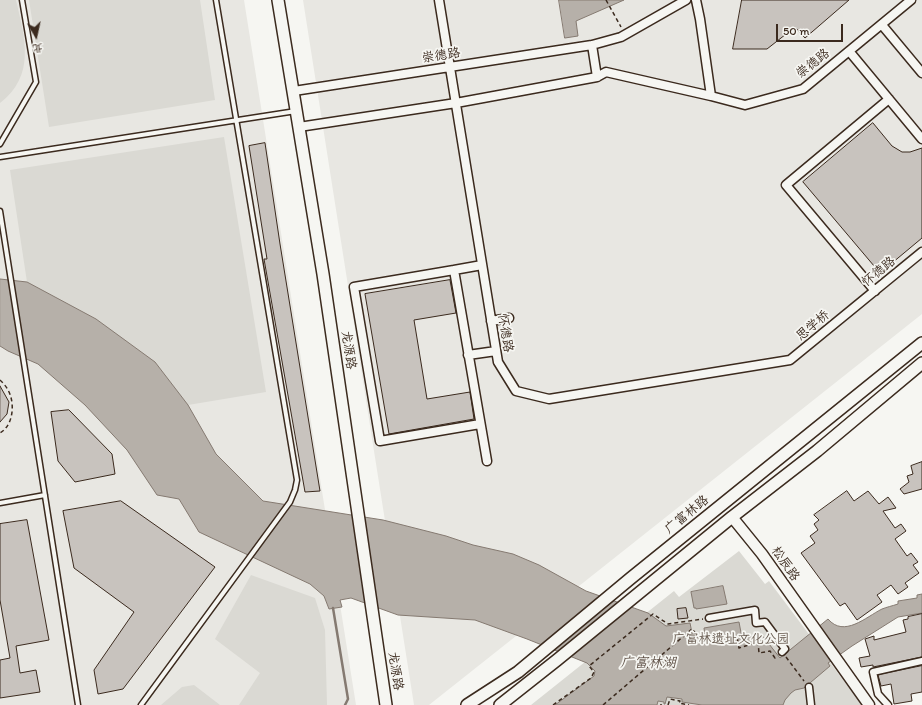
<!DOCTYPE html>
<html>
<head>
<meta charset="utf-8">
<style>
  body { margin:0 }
  #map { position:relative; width:922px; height:705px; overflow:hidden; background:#f6f6f2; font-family:Itim,"LXGW WenKai TC",sans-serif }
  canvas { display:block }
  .north { position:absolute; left:16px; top:16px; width:40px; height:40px; -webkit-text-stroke:3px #f6f6f2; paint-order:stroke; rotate:171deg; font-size:11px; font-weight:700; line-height:16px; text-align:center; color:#3b2a1e }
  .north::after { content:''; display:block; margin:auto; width:14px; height:18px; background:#3b2a1e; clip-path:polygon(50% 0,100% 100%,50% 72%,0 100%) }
  .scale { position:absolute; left:776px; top:24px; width:67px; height:18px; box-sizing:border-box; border:2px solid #3b2a1e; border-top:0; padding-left:5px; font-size:12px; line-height:14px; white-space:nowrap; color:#3b2a1e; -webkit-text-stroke:3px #f6f6f2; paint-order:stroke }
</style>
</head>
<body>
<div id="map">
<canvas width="922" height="705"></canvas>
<div class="north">北</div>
<div class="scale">50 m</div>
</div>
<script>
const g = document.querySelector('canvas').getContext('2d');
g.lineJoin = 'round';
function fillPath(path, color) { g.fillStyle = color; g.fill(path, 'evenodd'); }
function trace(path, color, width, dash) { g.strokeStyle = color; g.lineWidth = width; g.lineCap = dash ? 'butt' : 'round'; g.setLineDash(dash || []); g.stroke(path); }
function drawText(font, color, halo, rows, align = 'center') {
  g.font = font + ' Itim,"LXGW WenKai TC",sans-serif'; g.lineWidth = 3.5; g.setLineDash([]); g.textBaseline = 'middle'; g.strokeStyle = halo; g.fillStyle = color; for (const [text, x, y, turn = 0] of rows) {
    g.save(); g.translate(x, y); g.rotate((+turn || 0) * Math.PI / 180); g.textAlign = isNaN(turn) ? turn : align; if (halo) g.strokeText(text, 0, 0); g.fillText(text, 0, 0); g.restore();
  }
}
fillPath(new Path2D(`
  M0,0H244L356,705H0Z
  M303,0H922V314L429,705H414Z`), '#e8e7e2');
fillPath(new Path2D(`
  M0,0H16C25,39 36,75 0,103Z
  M29,0H200L215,100L49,127Z
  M224,137L266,392L188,405L155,362L96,319L27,282L10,170Z
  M739,551L765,584L769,581L862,705H531L674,591L679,597Z
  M251,575L315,598L325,630L327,705H239L260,673L215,639Z
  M194,685L220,705H161L182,687Z`), '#dad9d3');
const water = new Path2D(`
  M559,0H624L576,21L578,36L565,38Z
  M0,279L27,282L96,319L155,362L188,405L216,454L263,501L383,520L446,536L473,545L513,554L539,565L586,591L648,613L666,626L690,623L693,638L705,636L704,628L739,622L742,638L762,635L780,658L828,619C844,638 866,617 882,609C887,607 892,606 898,604V601L917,598V595L922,594V613L898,617L852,646L828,663L830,666L804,688L795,690L791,693L785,700L783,705H702L682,702V699L667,697L665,704H664V702L658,701L657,705H555L594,676L595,671L587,663L527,639L475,620L398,615L351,598L340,600L342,607L329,609L324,596L310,584L199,532L179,499L157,495L127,450L85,405L38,364L8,351L0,346Z
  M723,586L727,604L696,609V608H694L691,592Z`);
fillPath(water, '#b6b0a9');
trace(water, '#857a71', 1);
trace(new Path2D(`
  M333,608L348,699L345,705`), '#857a71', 2.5);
const building = new Path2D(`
  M742,0H849L805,38L795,27L767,49H733Z
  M873,123L892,146L902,152H910L922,148V238L880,273L803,182Z
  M265,143L280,244L320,491L305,492L264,259H267L249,146Z
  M450,280L456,313L414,320L427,399L470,392L474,419L389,434L365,294Z
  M0,386L9,402L7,414L0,422Z
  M69,410L112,454L115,474L75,482L58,461L51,412Z
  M922,462V489L904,494L900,489L909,482L907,476L913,474L911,466Z
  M847,491L854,501L868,491L879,504L888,497L896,508L883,511L895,528L901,524L906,531L895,539L907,556L911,553L918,562L913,565L919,573L905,583L908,587L898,594L891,585L880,593L877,595L882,602L857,620L845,603L840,606L801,553L815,543L810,536L818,530L814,524L819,520L814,515Z
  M121,501L215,567L123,689L98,694L94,670L134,612L74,568L63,511Z
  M27,520L49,640L16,646L20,673L36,670L40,692L0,698V660L10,658L0,600V524Z
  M686,608L688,618L678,619L677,609Z
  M922,614V657L873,667V665L861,667L859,658L870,656L865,639L874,636V640L906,632L903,620L908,619V617Z
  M922,666V692L911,694L912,701L894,704L891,684L881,686L878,675Z`);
fillPath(building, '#c8c3be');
trace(building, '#3b2a1e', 1);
const service = new Path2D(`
  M0,144L36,82L22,0
  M0,157L296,111
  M0,211L78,705
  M0,503L45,495
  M141,705L290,502L295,490L297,480L216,0`);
const pedestrian = new Path2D(`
  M709,618L755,610L756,623L765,622L785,649L782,652
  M809,687L811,705
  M888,705L878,694L873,672L922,661`);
const minor = new Path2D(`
  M439,0L498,362L516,391L549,399L790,360L922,252
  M696,0L700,19L711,96
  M882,25L922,73
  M592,45L597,77
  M849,51L922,139
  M294,91L592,45L621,37L686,0
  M299,127L456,103L597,77L606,72L711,96L745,105L803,89L911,0
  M482,265L454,270L487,461
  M454,270L354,287L380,441L480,424
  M875,291L786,185L889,99
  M491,321L509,318
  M468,355L496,351`);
const tertiary = new Path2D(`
  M732,517L762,554L869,705`);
const secondary = new Path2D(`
  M278,0L323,274L386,705
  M467,705L518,672L631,578L922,343
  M500,705L557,660L732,517L817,451L922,363`);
trace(service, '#3b2a1e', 7);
trace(pedestrian, '#3b2a1e', 9);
trace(minor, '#3b2a1e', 11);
trace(tertiary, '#3b2a1e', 13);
trace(secondary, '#3b2a1e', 14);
trace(new Path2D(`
  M606,0L621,27
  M0,380C3,383 6,386 8,390C15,402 14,425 0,433
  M786,657L804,681
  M553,705L591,678L594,672L589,666L653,614L668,624L703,619
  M603,705L692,629L698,636L711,634L719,645L737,637L739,648L758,642L759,653L770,651L775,658L776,657
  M660,705H662
  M668,705L670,699L680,701L679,703L689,705`), '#3b2a1e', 1.5, [4, 3]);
trace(service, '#f6f6f2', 4);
trace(pedestrian, '#f6f6f2', 6);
trace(minor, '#f6f6f2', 8);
trace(tertiary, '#f6f6f2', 10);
trace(secondary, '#f6f6f2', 11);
drawText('13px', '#3b2a1e', '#f6f6f2', [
  ["崇德路",441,56,-9],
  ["崇德路",813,64,-38],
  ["怀德路",879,272,-39],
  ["思学桥",813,326,-40],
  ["怀德路",505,333,81],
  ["龙源路",348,350,82],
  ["广富林路",687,515,-39],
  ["松辰路",785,564,55],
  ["龙源路",395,671,81]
]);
drawText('13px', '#63564b', '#f6f6f2', [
  ["广富林遗址文化公园",731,640]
]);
drawText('italic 14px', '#605248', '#f6f6f2', [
  ["广富林湖",648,663]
]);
</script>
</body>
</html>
